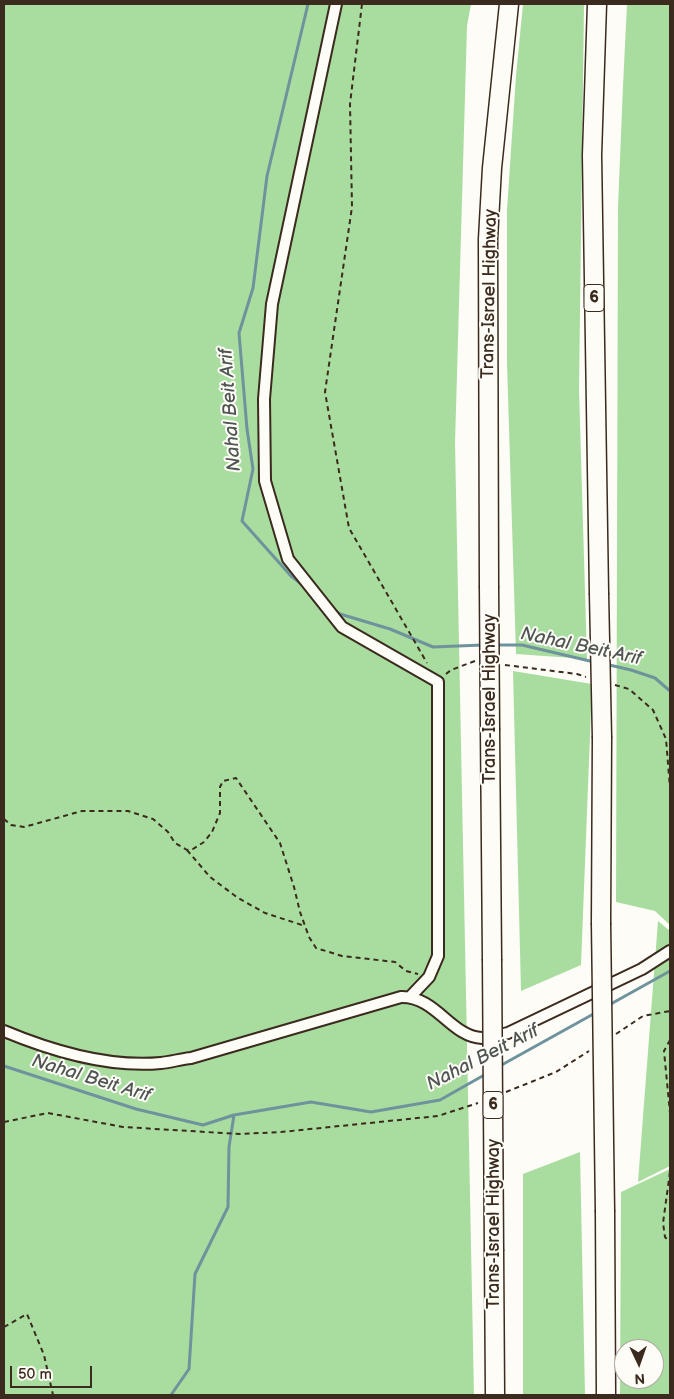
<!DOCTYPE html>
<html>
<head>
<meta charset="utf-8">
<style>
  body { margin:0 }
  #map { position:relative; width:674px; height:1399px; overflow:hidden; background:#fdfcf7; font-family:"Balsamiq Sans",sans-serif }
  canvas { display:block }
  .frame { position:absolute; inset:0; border:5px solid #3b2a1e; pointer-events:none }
  .north { position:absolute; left:614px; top:1339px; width:50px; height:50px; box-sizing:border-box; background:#fdfcf7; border:1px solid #afa8a0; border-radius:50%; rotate:177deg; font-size:14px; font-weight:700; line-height:20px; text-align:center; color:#3b2a1e }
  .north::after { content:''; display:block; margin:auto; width:18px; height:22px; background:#3b2a1e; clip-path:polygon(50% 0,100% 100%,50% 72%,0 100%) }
  .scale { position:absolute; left:10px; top:1366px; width:82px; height:22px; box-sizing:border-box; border:2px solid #3b2a1e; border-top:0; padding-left:6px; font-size:15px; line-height:18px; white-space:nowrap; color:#3b2a1e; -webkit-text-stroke:4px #fdfcf7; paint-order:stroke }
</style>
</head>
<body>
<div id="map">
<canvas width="674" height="1399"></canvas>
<div class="frame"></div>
<div class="north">N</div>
<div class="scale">50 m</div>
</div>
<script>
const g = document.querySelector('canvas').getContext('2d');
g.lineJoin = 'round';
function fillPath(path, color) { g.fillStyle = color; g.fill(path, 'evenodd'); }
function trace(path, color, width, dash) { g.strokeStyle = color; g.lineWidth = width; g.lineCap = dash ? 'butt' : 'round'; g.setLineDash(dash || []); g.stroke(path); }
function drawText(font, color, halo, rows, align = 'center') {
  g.font = font + ' "Balsamiq Sans",sans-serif'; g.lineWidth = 4; g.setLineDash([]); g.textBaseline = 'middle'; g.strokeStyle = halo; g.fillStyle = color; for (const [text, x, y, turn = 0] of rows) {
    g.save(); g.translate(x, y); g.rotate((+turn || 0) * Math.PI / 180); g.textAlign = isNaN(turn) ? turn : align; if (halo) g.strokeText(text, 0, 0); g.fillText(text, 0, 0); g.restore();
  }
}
fillPath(new Path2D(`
  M4,4H471L467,26L455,443L474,1395H4Z
  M523,4H584L579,389L587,659L516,654L507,363V210L516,76Z
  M627,4H670V925L655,911L616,902L618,207L623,86Z
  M513,671L592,684L581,965L521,991Z
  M658,921L670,931V1166L638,1182Z
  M580,1152L585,1395H523V1174Z
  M670,1169V1395H620L621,1192ZM624,1349H654V1379H624Z`), '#a8dd9f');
trace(new Path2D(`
  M304,586L291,576L242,521L253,469L247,429L239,333L253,288L267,176L308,4
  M334,610L340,614L390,629L433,647L483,645
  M495,645H522L594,662
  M605,664L631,670L655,678L670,691
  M609,1005L670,971
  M4,1066L136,1109L203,1125L234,1115L311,1102L371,1112L440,1100L486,1074
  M498,1067L597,1012
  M171,1395L189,1369L195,1274L228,1207L229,1147L234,1115`), '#6e939d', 3);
const street = new Path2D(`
  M336,4L272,304L264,399L265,481L288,559L342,627L438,682V956L429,977L410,997
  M4,1031C52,1051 108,1068 161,1063C171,1062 181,1059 191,1058L401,997C436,996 451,1037 482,1038C491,1038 499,1035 508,1033L642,969L670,951`);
const highway = new Path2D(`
  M597,4L592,155L599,593
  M489,586L488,239L492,168L509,4
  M490,730L492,959
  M601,923L602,738
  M605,1212L606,1395
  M494,1251L495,1395`);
trace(street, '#3b2a1e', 14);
trace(highway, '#3b2a1e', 21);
trace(new Path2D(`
  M362,4L350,104L352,207L325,392L349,528L427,663
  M505,665L577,674L586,677
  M446,674L451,670L475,661
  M615,685L629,689L653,710L666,739L670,788
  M4,819L11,825L24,827L82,811H128L153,819L168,832L175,843L187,850L193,849L204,842L212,832L220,813V787L223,781L236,778L280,843L294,887L300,912L309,937L316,948L342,956L395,962L406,971L418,974
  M187,850L210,877L238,898L265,913L305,926
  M616,1034L643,1016L670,1011
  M670,1040L664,1051L670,1113
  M506,1092L556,1072L589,1051
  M4,1122L48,1113L123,1127L240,1134L281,1132L438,1116L478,1103
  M670,1172L663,1223L665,1237L670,1242
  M4,1327L27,1314L44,1355L53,1395`), '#3b2a1e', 2, [5, 4]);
trace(street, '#fdfcf7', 10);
trace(highway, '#fdfcf7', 18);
const highwayBridge = new Path2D(`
  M489,586L490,730
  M599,593L602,738
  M601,923L605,1212
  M492,959L494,1251`);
trace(highwayBridge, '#3b2a1e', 21, []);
trace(highwayBridge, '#fdfcf7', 18);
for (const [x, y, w] of [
  [594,298,20],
  [493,1105,20]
]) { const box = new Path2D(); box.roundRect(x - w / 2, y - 13.5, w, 27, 4); g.fillStyle = '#fdfcf7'; g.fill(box); trace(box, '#3b2a1e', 1); }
drawText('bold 16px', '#3b2a1e', null, [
  ["6",594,298],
  ["6",493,1105]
]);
drawText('18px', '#3b2a1e', '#fdfcf7', [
  ["Trans-Israel Highway",490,294,-89],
  ["Trans-Israel Highway",490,699,-90],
  ["Trans-Israel Highway",494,1224,-90]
]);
drawText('italic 19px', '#505653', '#fdfcf7', [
  ["Nahal Beit Arif",231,410,-94],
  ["Nahal Beit Arif",581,647,12],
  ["Nahal Beit Arif",483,1058,-27],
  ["Nahal Beit Arif",91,1079,17]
]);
</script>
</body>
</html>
